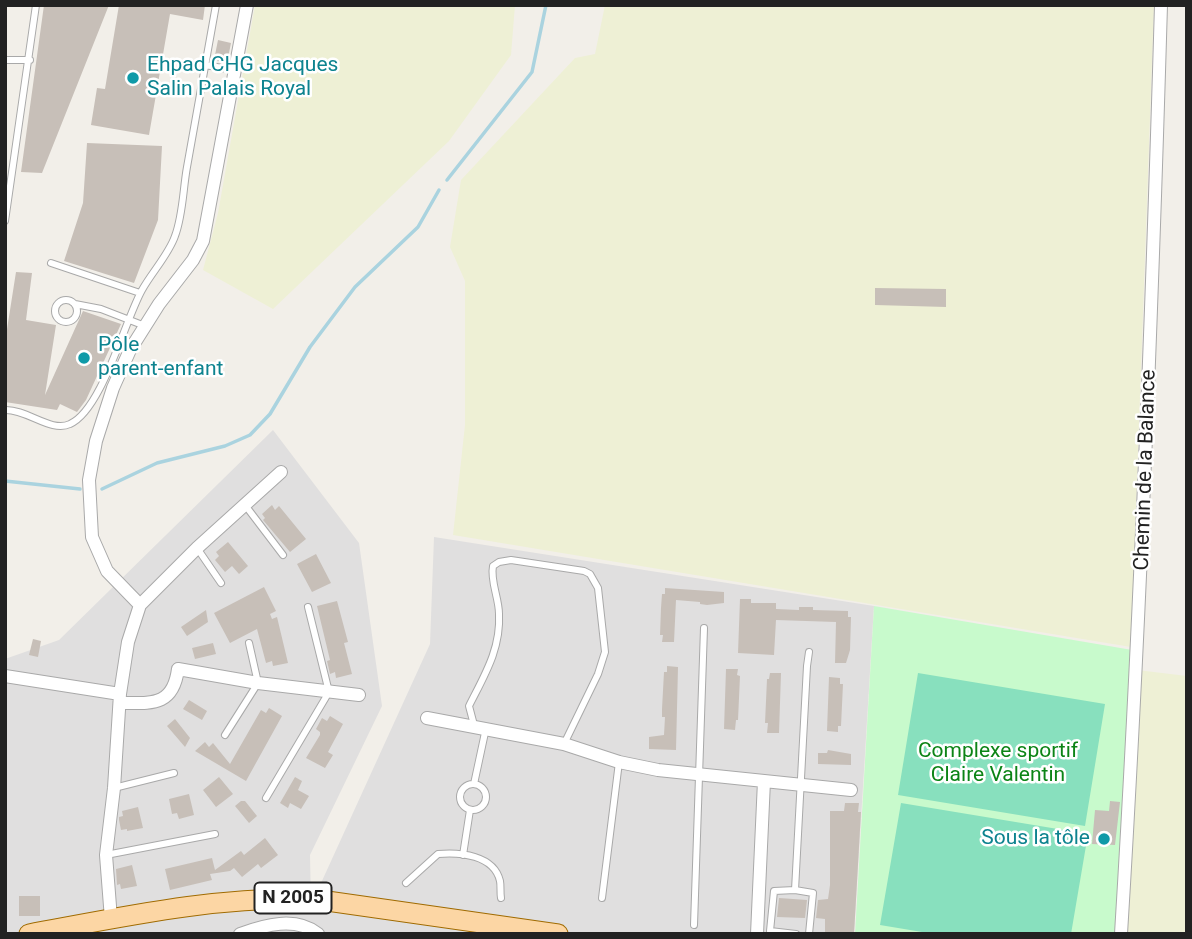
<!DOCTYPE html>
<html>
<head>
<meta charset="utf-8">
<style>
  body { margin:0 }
  #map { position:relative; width:1192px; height:939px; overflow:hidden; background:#f2efe9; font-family:Roboto,sans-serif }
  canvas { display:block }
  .frame { position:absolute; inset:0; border:7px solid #222; pointer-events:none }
</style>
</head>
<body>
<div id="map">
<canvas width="1192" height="939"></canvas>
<div class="frame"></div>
</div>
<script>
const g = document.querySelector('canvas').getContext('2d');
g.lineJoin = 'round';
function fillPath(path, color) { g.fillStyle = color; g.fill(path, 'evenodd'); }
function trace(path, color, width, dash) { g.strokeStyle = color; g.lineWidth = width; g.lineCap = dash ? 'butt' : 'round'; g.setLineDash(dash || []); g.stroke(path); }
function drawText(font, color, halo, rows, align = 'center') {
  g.font = font + ' Roboto,sans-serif'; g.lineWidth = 5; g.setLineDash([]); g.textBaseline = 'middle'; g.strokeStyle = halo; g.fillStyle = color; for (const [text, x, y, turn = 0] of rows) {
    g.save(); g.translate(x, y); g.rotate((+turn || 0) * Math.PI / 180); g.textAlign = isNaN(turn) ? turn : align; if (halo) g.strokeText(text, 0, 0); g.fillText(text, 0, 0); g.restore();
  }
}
fillPath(new Path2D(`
  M273,430L359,543L382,706L310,855L311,905L430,644L434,537L874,606L854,934H5V659L59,640Z`), '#e0dfdf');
fillPath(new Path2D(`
  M255,5H515L511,55L449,141L273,309L203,270L218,213Z
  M605,5H1154L1131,647L453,535L465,425V281L450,247L461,180L575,58L595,54Z
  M1137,670L1187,676V934H1121Z`), '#eef0d5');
fillPath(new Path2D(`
  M874,606L1138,651L1121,934H855Z`), '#c8facc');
fillPath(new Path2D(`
  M918,673L1105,704L1085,826L898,795Z
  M901,803L1088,834L1071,934H934L880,925Z`), '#88e0be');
trace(new Path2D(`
  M447,180L532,72L546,5
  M5,481L80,489
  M102,489L157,463L225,446L250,435L270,414L310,347L355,287L418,227L439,190`), '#aad3df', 3.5);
fillPath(new Path2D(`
  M44,5H109L42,173L21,172Z
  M119,5H205L203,20L170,14L149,135L91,125L97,88L105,89Z
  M218,40L231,43L227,63L214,60Z
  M87,143L162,146L158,220L134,283L64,261L83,203Z
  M16,272L32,273L26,320L56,325L45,395L83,311L121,324L86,400L77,412L60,404L57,410L5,402V342Z
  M875,288L946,289V307L875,305Z
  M272,505L275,510L279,506L306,539L290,552L263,520L265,518L262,514Z
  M228,542L248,566L239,574L232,566L225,572L215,560L219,556L216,552Z
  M316,554L331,583L312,592L297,564Z
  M264,587L276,611L270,614L272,619L277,617L288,663L273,666L272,661L266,663L257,629L230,643L214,613Z
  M665,588L724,592V603L707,605L700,604V602L676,600L674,642H662L663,635H660L661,608L662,594H665Z
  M740,599H751V603H776V609L799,610V607H813V610L848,611V617H851L850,650L846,663H835L836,622L776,620L774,655L738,653Z
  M337,601L348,642L344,643L352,674L336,678L335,672L330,674L327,661L330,660L317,606Z
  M206,610L208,622L187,636L181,627Z
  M33,639L41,641L38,657L29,655Z
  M213,643L216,654L195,659L192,648Z
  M667,666L678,667L676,750L649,749V737L664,735L665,717H662V709L664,672H667Z
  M726,669H738L737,675L740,676L738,720H736L735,730L724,729Z
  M770,673H781L779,733H767L768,723H765L767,679H769Z
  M829,677L840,678V684H843L841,726H838V732L827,731Z
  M189,700L207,711L202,720L183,709Z
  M269,708L282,716L246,781L195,751L205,742L209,747L213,743L230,764L261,710L266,713Z
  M330,716L343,724L328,752L333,755L325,768L306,758L320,735V732L316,729L322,718L327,721Z
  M175,719L190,738L185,747L167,726Z
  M828,750L851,754V765L818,764V753H827Z
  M219,777L233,794L216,807L203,790Z
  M295,777L302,781L298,790L309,796L301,809L290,803L288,808L280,803Z
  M189,794L194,815L179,819L177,813L172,814L169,799Z
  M241,801H245L257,816L249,823L235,806Z
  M1110,801L1120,802L1115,845L1092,844L1095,810L1109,811Z
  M845,803H859L858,812H861L854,934H825V919L816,918L818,900L828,899L830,885V811H844Z
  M138,807L143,828L127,831V829L121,830L119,820V817L123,816L122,811Z
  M265,838L278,855L261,868L258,864L242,877L234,868L230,871L210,874L212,880L170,890L165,869L212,858L215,870L241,851L244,855Z
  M132,865L137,886L121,889L120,884L117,885L116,869Z
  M19,896H40V916H19Z
  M779,898L807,900L805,918L777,917Z`), '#c7bfb8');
const lane = new Path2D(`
  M5,60H30
  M205,65L234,70
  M5,221L36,5
  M51,263L140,293
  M55 311a11 11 0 1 1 22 0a11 11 0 1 1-22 0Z
  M75,304L101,309L145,326
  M5,410C27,409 51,433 70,424C102,410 125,320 142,290C152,272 169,254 175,236C183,215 183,189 187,167C197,113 206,59 216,5
  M245,505L283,555
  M197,548L221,583
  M474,725L469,706C484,676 501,649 499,614C499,598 490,581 493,566L499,562L511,560L584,571L590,574L598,588L605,652L598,674L564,744
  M225,735L258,683L249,643
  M474,784L486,728
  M460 797a13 13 0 1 1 26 0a13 13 0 1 1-26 0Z
  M114,788L174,773
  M266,798L329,692L308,607
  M106,855L215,834
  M463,855L470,810
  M406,883L438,854C460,852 494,855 500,881C501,886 500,892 501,898
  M795,890L807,666L809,652
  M602,898L619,762
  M694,925L704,628
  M796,934L770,931L774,891L795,890L813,893L809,934`);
const street = new Path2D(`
  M140,605L107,571L92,537L89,480L96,441L113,388L130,350L159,304L193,260L203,241L247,5
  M5,676L120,694
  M120,703C151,703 173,707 178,669L258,683L359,695
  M427,718L564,744L619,762L658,770L851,790
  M111,919L106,855L114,788L120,694L128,642L140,605L197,548L281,472
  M240,934C264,925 296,916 318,934
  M757,934L764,781
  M1121,934C1140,624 1152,315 1161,5`);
const primary = new Path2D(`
  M29,934C122,917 218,896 313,899L558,934`);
trace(lane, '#a9a9a9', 8);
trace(street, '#a9a9a9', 14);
trace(primary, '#a06b00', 21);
trace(lane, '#fff', 6);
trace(street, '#fff', 12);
trace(primary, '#fcd6a4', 19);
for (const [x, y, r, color] of [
  [133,78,7,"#0f9aa8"],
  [84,358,7,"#0f9aa8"],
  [1104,839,7,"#0f9aa8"]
]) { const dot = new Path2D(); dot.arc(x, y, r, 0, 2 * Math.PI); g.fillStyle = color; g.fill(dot); trace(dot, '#fff', 2.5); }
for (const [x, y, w] of [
  [293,898,77]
]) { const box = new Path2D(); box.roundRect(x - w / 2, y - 15.5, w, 31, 5); g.fillStyle = '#fff'; g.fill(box); trace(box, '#222', 2); }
drawText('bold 19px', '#222', null, [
  ["N 2005",293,898]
]);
drawText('21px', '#0d838f', '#fff', [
  ["Ehpad CHG Jacques",147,66],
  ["Salin Palais Royal",147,90],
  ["Pôle",98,346],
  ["parent-enfant",98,370],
  ["Sous la tôle",1090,839,"right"]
], 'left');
drawText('21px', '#222', '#fff', [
  ["Chemin de la Balance",1146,470,-88]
]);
drawText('21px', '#0c8416', '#fff', [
  ["Complexe sportif",998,752],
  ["Claire Valentin",998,776]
]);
</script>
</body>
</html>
